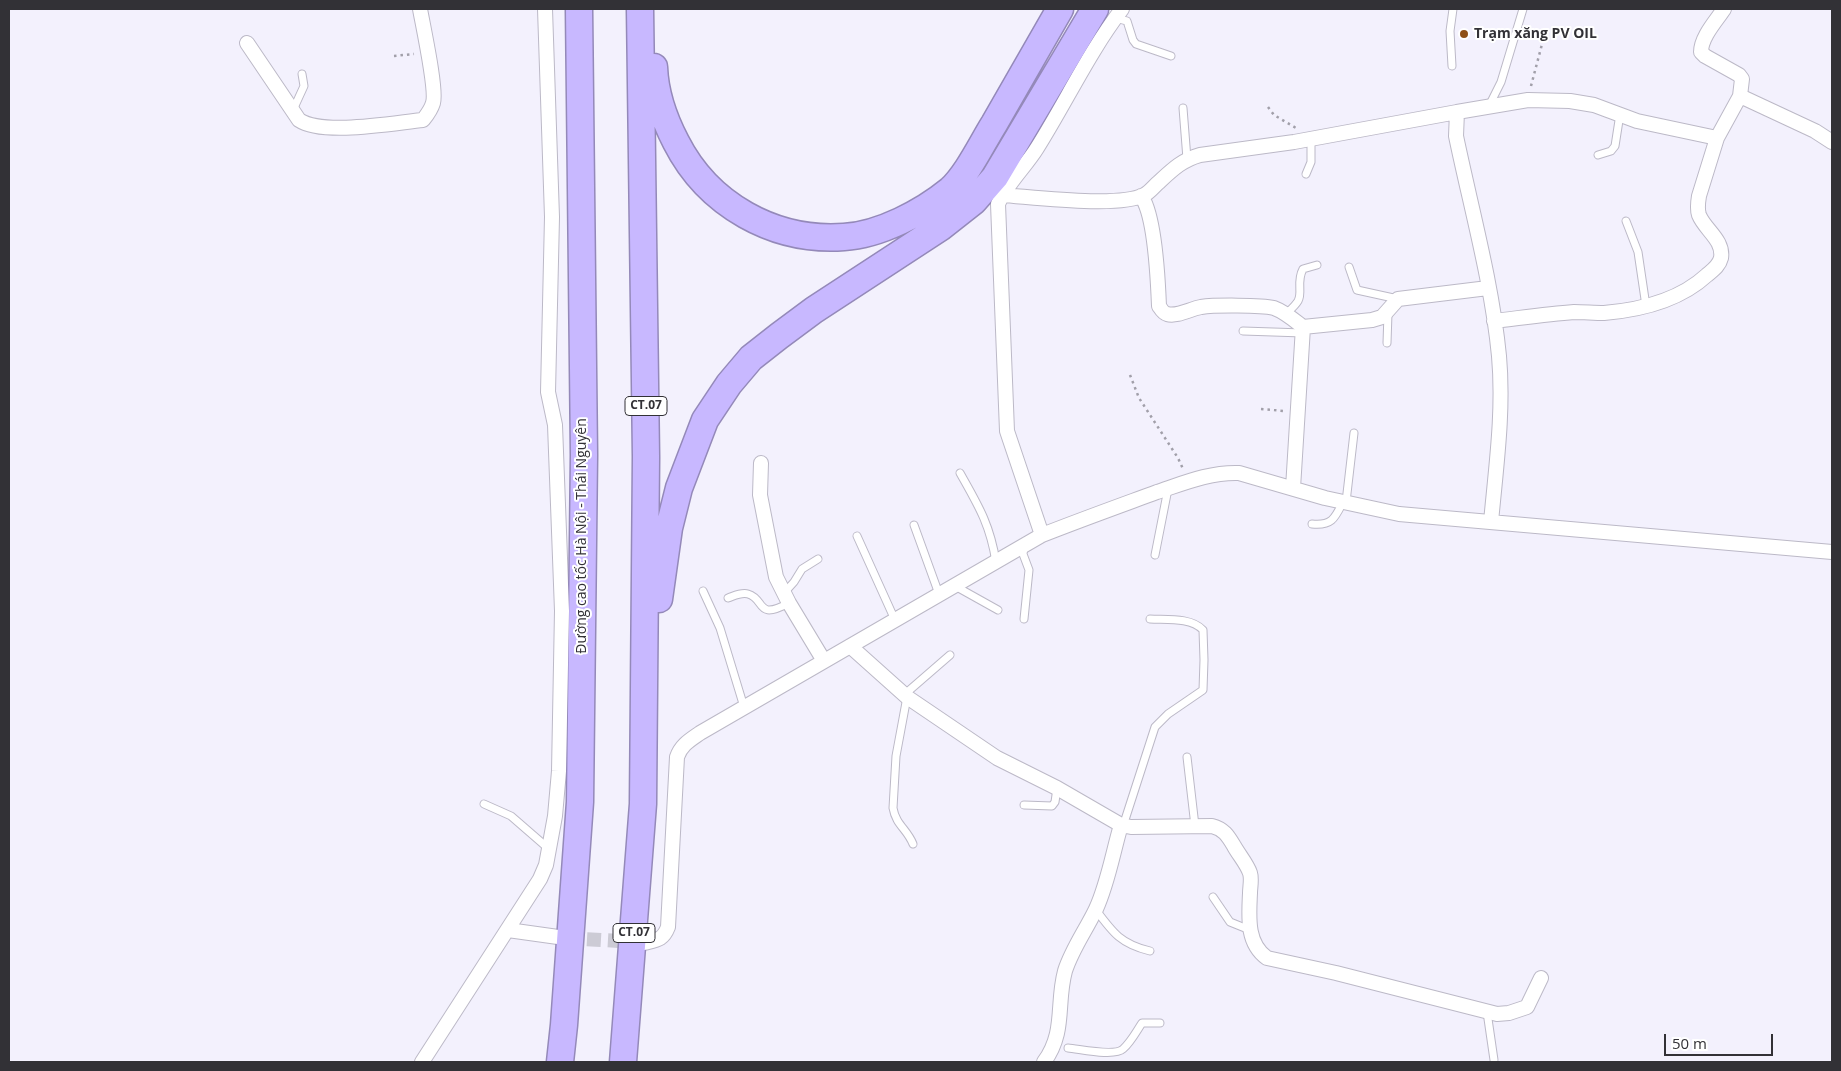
<!DOCTYPE html>
<html>
<head>
<meta charset="utf-8">
<style>
  body { margin:0 }
  #map { position:relative; width:1841px; height:1071px; overflow:hidden; background:#f3f1fd; font-family:"Open Sans",sans-serif }
  canvas { display:block }
  .frame { position:absolute; inset:0; border:10px solid #323136; pointer-events:none }
  .scale { position:absolute; left:1664px; top:1034px; width:109px; height:22px; box-sizing:border-box; border:2px solid #323136; border-top:0; padding-left:6px; font-size:15px; line-height:18px; white-space:nowrap; color:#323136; -webkit-text-stroke:4px #fff; paint-order:stroke }
</style>
</head>
<body>
<div id="map">
<canvas width="1841" height="1071"></canvas>
<div class="frame"></div>
<div class="scale">50 m</div>
</div>
<script>
const g = document.querySelector('canvas').getContext('2d');
g.lineJoin = 'round';
function trace(path, color, width, dash) { g.strokeStyle = color; g.lineWidth = width; g.lineCap = dash ? 'butt' : 'round'; g.setLineDash(dash || []); g.stroke(path); }
function drawText(font, color, halo, rows, align = 'center') {
  g.font = font + ' "Open Sans",sans-serif'; g.lineWidth = 4; g.setLineDash([]); g.textBaseline = 'middle'; g.strokeStyle = halo; g.fillStyle = color; for (const [text, x, y, turn = 0] of rows) {
    g.save(); g.translate(x, y); g.rotate((+turn || 0) * Math.PI / 180); g.textAlign = isNaN(turn) ? turn : align; if (halo) g.strokeText(text, 0, 0); g.fillText(text, 0, 0); g.restore();
  }
}
trace(new Path2D(`
  M566,938L637,942`), '#cccbd5', 14, [14, 7]);
const service = new Path2D(`
  M1115,18L1127,21L1133,40L1136,44L1171,56
  M1452,66L1450,31L1453,9
  M1489,106L1501,82L1523,9
  M1183,108L1187,159
  M293,110L304,86L302,74
  M1598,155L1611,151L1615,146L1620,114
  M1306,174L1311,162V139
  M1626,221L1638,252L1646,306
  M1349,267L1357,290L1398,299
  M1286,314C1290,310 1295,306 1298,301C1303,292 1296,282 1303,269L1317,265
  M1243,331L1303,333
  M1387,343L1388,313
  M960,473C978,505 990,524 996,562
  M1346,502L1354,433
  M1312,524C1332,526 1335,518 1343,502
  M914,525L939,594
  M857,536L895,620
  M1024,547L1023,554L1029,570L1024,619
  M1155,555L1168,489
  M955,586L998,610
  M703,591L720,628L744,707
  M784,593L794,582L802,569L818,559
  M728,598C734,596 741,592 748,594C766,599 755,621 789,603
  M905,694L950,655
  M907,697L896,756L893,808C896,825 907,829 913,844
  M1187,757L1195,826
  M484,804L511,816L549,849
  M1024,805L1052,806L1055,802L1057,788
  M1123,826L1155,727L1168,714L1203,690L1204,660L1203,630C1191,617 1166,620 1150,619
  M1213,897L1230,922L1250,930
  M1096,910C1113,933 1121,944 1150,951
  M1487,1012L1494,1060
  M1068,1048C1080,1049 1114,1057 1123,1049C1131,1042 1136,1032 1142,1023H1160`);
const minor = new Path2D(`
  M1122,9C1089,52 1066,102 1037,148C1026,166 1006,185 998,204L1007,431L1042,535C1080,520 1119,506 1157,492C1184,483 1210,472 1239,473L1325,498L1399,514L1832,552
  M1724,9C1716,21 1701,37 1701,52L1705,56L1739,75L1742,79L1740,96
  M247,43L299,120C323,136 393,123 423,120C427,115 431,110 433,103C437,90 423,26 420,9
  M1002,195C1033,197 1119,208 1144,195C1150,192 1154,186 1159,182C1172,170 1182,160 1200,155L1294,142L1457,112
  M1141,196C1155,214 1158,281 1159,306C1161,309 1163,313 1167,314C1177,317 1190,309 1201,307C1214,305 1261,305 1274,308C1285,312 1294,320 1303,327L1372,320L1382,317L1398,299L1488,288
  M1494,321C1520,318 1547,314 1574,312C1584,312 1594,313 1604,313C1640,310 1680,300 1707,275C1713,270 1719,266 1721,258C1724,240 1705,230 1699,215C1697,209 1698,202 1699,196L1717,138
  M761,463L760,495L776,577L789,603L824,661
  M1293,488L1303,327
  M1491,522C1496,467 1504,411 1499,356C1492,283 1471,208 1456,136L1457,112L1528,100L1570,101L1594,105L1637,121L1717,138L1740,96L1815,131L1832,142
  M850,646L907,697L997,758L1057,788L1121,825L1131,827L1212,826C1224,829 1228,836 1234,846C1239,855 1247,864 1250,873C1252,879 1250,887 1250,893C1249,916 1246,943 1267,958L1336,973L1497,1014L1509,1013L1527,1007L1541,978
  M508,930L558,937
  M644,943C657,940 663,940 668,927L677,757C681,745 690,740 700,733L1042,535
  M422,1062L540,879L546,865L555,816L559,771L562,611L555,425L548,392L552,217L545,9
  M1044,1062C1066,1032 1056,1004 1065,971C1072,949 1086,930 1096,909C1108,883 1113,852 1121,825`);
const motorway = new Path2D(`
  M654,67C655,93 664,119 676,142C708,205 774,242 844,237C880,235 923,212 950,190C967,175 982,143 994,124C1016,85 1038,47 1060,9
  M659,599L669,528L679,488L705,420L729,384L751,358L779,336L814,310L941,227L974,201L995,177L1095,9
  M560,1062L564,1025L580,802L584,455L579,9
  M623,1062L643,804L646,457L640,9`);
trace(service, '#bcb9c7', 9);
trace(minor, '#bcb9c7', 16);
trace(motorway, '#9489b9', 29);
trace(new Path2D(`
  M394,56L414,54
  M1531,86L1546,29
  M1268,107L1274,115L1296,128
  M1130,375L1139,398L1178,458L1183,469
  M1261,409L1284,411`), '#a19fa9', 2.5, [2.5, 4]);
trace(service, '#fff', 7);
trace(minor, '#fff', 14);
trace(motorway, '#c8b8ff', 26);
for (const [x, y, r, color] of [
  [1464,34,5,"#8f5016"]
]) { const dot = new Path2D(); dot.arc(x, y, r, 0, 2 * Math.PI); g.fillStyle = color; g.fill(dot); trace(dot, '#fff', 2); }
for (const [x, y, w] of [
  [646,406,42],
  [634,933,42]
]) { const box = new Path2D(); box.roundRect(x - w / 2, y - 9.5, w, 19, 4); g.fillStyle = '#fff'; g.fill(box); trace(box, '#323136', 1); }
drawText('bold 12px', '#323136', null, [
  ["CT.07",646,406],
  ["CT.07",634,933]
]);
drawText('bold 14px', '#323136', '#fff', [
  ["Trạm xăng PV OIL",1474,34]
], 'left');
drawText('14px', '#323136', '#fff', [
  ["Đường cao tốc Hà Nội - Thái Nguyên",582,536,-90]
]);
</script>
</body>
</html>
